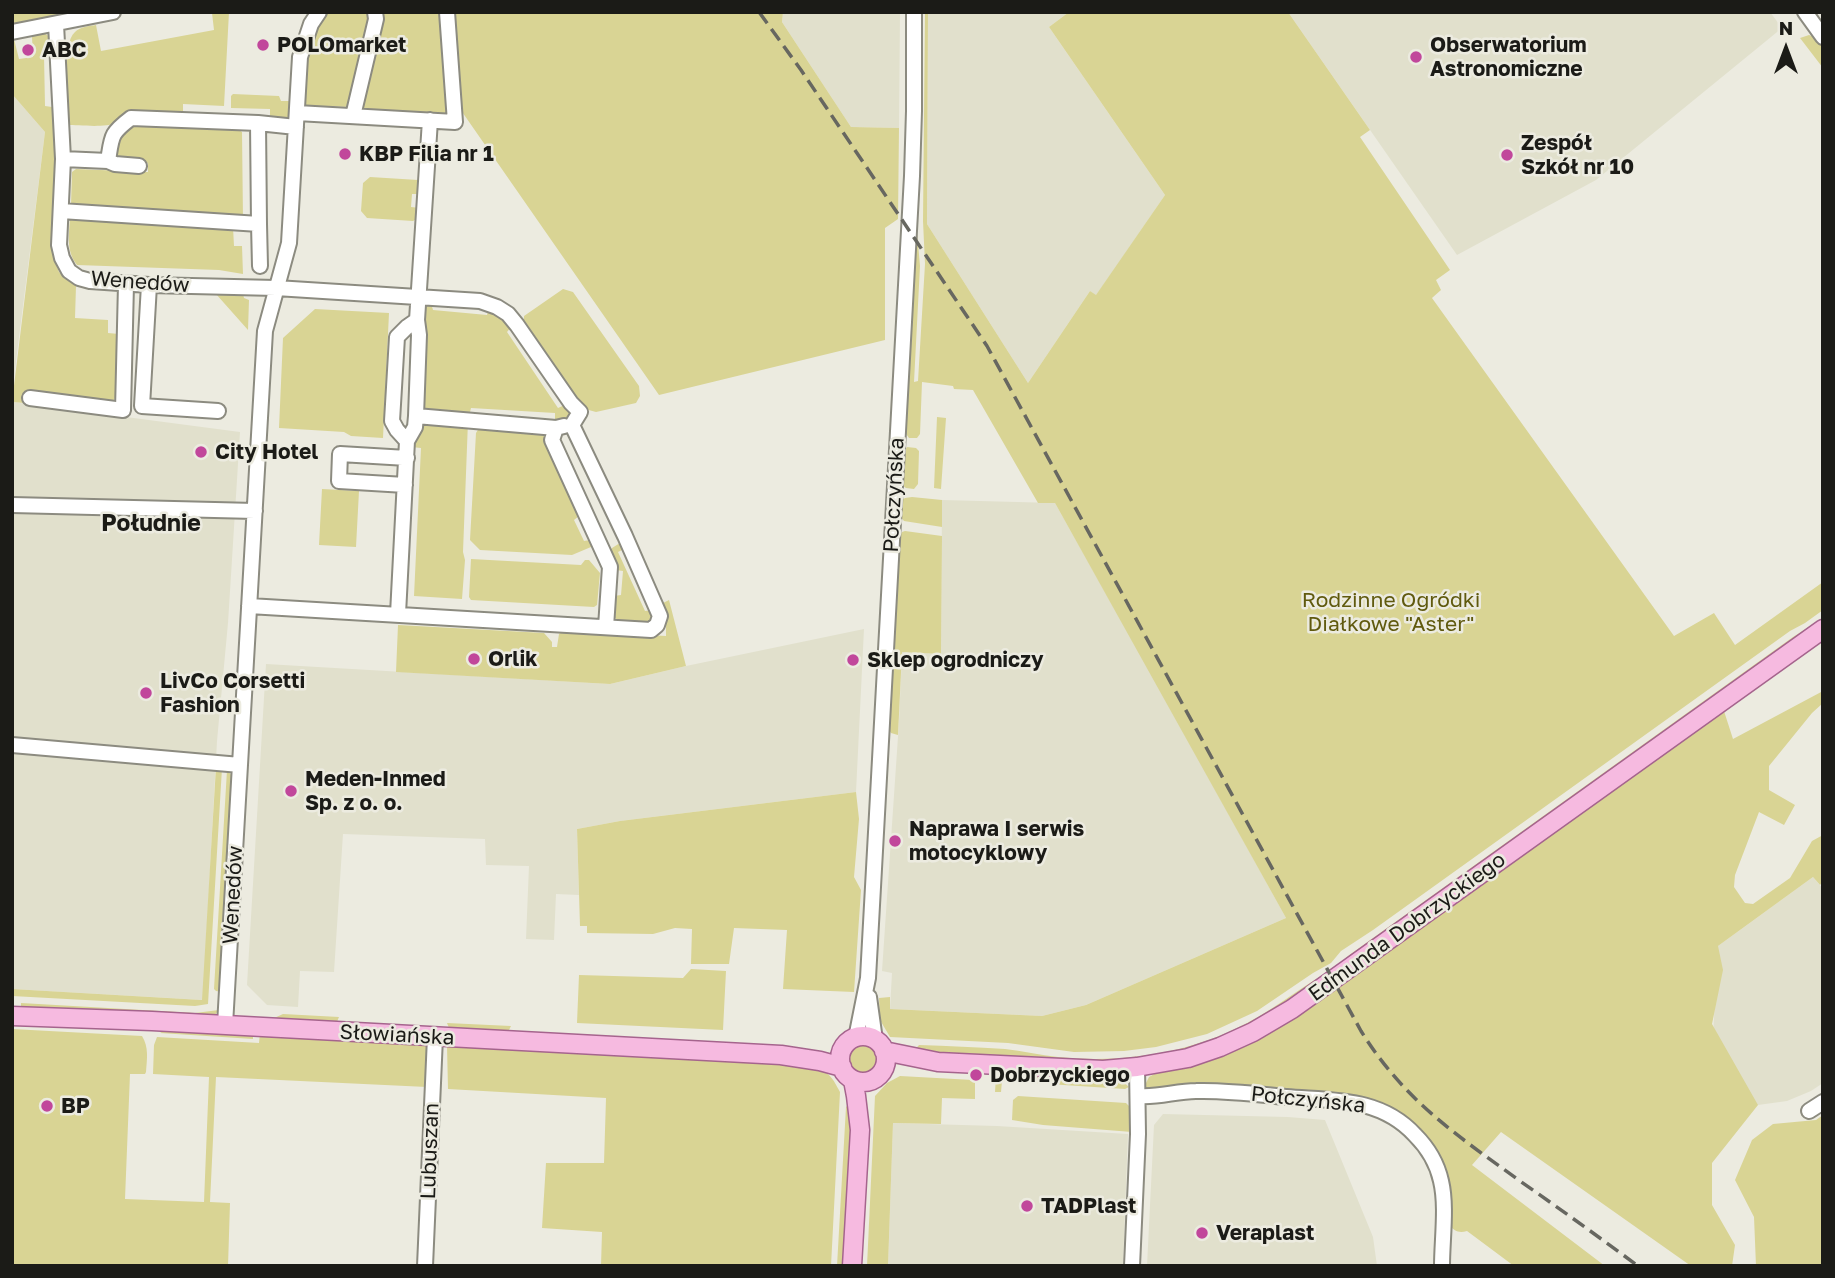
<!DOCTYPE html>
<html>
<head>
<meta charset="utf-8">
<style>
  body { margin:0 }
  #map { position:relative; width:1835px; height:1278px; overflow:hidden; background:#ecebe0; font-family:"Golos Text",sans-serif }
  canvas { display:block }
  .frame { position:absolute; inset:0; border:14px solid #1b1b17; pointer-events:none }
  .north { position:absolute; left:1751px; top:14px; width:70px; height:70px; -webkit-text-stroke:5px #ecebe0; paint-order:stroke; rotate:0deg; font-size:19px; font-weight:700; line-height:28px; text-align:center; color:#1b1b17 }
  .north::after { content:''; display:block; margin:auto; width:24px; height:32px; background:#1b1b17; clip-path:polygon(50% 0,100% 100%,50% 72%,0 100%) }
</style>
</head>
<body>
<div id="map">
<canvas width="1835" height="1278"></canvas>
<div class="frame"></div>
<div class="north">N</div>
</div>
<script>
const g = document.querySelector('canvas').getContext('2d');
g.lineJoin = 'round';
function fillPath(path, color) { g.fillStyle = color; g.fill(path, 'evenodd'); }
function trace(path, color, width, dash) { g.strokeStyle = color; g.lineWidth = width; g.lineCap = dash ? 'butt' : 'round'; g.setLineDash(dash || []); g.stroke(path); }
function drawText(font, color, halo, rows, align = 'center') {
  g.font = font + ' "Golos Text",sans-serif'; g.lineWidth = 5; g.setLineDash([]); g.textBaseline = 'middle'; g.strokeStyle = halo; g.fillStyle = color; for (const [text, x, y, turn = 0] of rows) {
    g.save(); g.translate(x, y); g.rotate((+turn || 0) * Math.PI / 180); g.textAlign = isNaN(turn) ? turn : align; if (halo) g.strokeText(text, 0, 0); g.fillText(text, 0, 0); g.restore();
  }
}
fillPath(new Path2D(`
  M783,12H900L899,128L851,127L782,22Z
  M928,12H1069L1049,27L1165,195L1096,296L1090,291L1028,383L927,224Z
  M1288,12H1770L1782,28L1596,180L1457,255Z
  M12,94L45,132L12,393Z
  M12,402L240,432L228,623L217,741L203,1000L12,989Z
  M942,500L1055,503L1157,684L1286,918L1086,1005L1042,1016L890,1009L892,973L882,971L899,722L902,652L941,654Z
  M864,629L856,792L620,821L577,829L579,895L556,894L554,940L526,939L529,866L486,865L485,839L343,834L334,972L300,971L298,1007L267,1005L247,985L266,664L610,684L686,666Z
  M1813,877L1823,889V1083L1811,1091L1787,1101L1758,1105L1729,1104L1713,1035L1718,946Z
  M1163,1114L1288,1117L1325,1120L1373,1237L1377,1266H1147L1154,1125Z
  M893,1123L997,1126L1128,1134L1123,1266H888Z`), '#e1e0cc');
fillPath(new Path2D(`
  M12,12H82L12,25Z
  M217,12H229L224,106L183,104V113L128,111C123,114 120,119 115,123C106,128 78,125 67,125C67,105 61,44 75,32C80,27 89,26 96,25L101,51L214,30L212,13Z
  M325,12H443L450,116L363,113L352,107L315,106L314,110L309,109L304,104C306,66 305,46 325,12Z
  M451,12H783L782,22L851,127L899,128L898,219L885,228V340L659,395L458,106Z
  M925,12H928L927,224L1028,383L1090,291L1096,295L1165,195L1049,27L1069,12H1288L1370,130L1360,137L1450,270L1436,280L1441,290L1432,298L1674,636L1714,613L1735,645L1823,582V610L1805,623L1790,631L1373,930L1341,951L1331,963L1313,973L1257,1011L1207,1034L1156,1047L1124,1051L1074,1052L1008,1043L890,1037L880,1020L879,998L890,997V1009L1042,1016L1086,1005L1286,918L1055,503H1038L973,390L954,389L953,386L922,382L920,434L917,438H909L904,431L915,232H917L920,266L914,382L918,381L925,264L923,221Z
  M38,33H44L50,37L52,52L44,55L45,106L52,107L57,169L53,256L59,272L64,278L78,285L76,286L75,318L108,320V333L119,334L117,394L112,403L25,392L24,403L12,402L45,132L12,94V39H14L19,59L33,57L32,37Z
  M1809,35C1825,39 1823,54 1823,68L1800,38Z
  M233,94L279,96L281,101H292L290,119L284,121L270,120V109L231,108V96Z
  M128,123L232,125L242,132L243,220L221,219L215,213L71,205L72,172L76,169L148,172V163L119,161C110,149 121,135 128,123Z
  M370,177L418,180L422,186L421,194H412L411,207L420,208V217L413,221L367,218L361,211L363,183Z
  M70,218L233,227L234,246H242L243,274L219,270L77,265C66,251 69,235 70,218Z
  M563,289L573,292L639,386L640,396L636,403L596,412L585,409L524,320V316Z
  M216,294H243L244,298L249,300L248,330Z
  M431,303L433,310L487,315L489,308L512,326L507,332L558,408L567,404L571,409V414L567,420L555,422V413L471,408L469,416L421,413L422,305Z
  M315,309L389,313L383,438L351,436L344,432L279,428L283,338Z
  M937,417L946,418L941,489L934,488Z
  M420,418L468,421L463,552L465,560L462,599L414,596L421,448L411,447Z
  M479,428L542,431L580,513L579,516L574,520L584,541L590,540L593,543L591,547L572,555L480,550L470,540L476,433Z
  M907,447L916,448L919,451L918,484L914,489L906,488L902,485L904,452Z
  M322,489L359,491L356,547L319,545Z
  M912,497L942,500V527L904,521L900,516L902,500L905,498Z
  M905,531L942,536L941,654L902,652L898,735L891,733L888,729L899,537L902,532Z
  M620,543L623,544L624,549L618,552L645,611L653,610L655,613L651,622C640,625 620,625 613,616L614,596L621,595L623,571L616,570L610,551L612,548Z
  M471,559L581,565L585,560H589L600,573L597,605L594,607L471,600L469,597Z
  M669,600L686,666L610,684L396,672L398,625L544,633L552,642V647H557L559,634L562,632L595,634L596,632L666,636V618L662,608L663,603Z
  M1823,618V622L1336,968L1348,956L1793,637Z
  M1823,691V703L1812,713L1769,766V790L1795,805L1784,825L1759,812L1735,875L1734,887L1745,903L1753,904L1790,878L1812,841L1823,835V881L1820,885L1813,877L1718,946L1723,970L1712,1024L1758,1105L1712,1163V1205L1735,1245L1732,1266H1691L1501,1132L1472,1165L1605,1266H1514L1467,1231C1460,1233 1454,1232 1450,1225L1433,1148L1420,1129L1403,1115L1384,1104L1369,1099L1344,1095L1208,1084H1190L1151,1092L1146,1089L1145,1085L1149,1077L1161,1070L1219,1054L1723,708L1733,739Z
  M216,767L222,768L208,1004L195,1006L12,996V989L202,1000Z
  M227,770L232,776L234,784L222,992L216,991L214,989Z
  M856,792L859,819L854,877L861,890L854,992L783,989L787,930L734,928L729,964H691L692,929L675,928L653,934L587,933V926H580L577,829L620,821Z
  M691,969L726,971L723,1030L577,1023L579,975L683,978Z
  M1326,973L1328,976L1262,1020L1197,1049L1125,1063L911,1054L919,1045C948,1046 976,1047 1005,1049C1022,1051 1040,1055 1058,1057C1118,1063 1180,1055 1235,1029C1268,1014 1295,991 1326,973Z
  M21,1003L195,1013L219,1010L213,1017L66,1008H21Z
  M283,1014L339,1017L336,1024L272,1019Z
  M447,1023L511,1026L508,1032L453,1031L449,1028Z
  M12,1029L142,1036C149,1047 147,1059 146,1072L145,1074H130L125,1199L204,1202L209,1077L153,1074L154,1045L157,1037L259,1043L260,1033L430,1044L427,1087L216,1077L210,1202L230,1203L228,1266H12Z
  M165,1030L253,1033V1039L160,1033Z
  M850 1059a14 14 0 1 1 28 0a14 14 0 1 1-28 0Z
  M447,1046L810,1063C815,1068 819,1068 825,1072C833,1077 836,1085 840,1092L831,1266H601L602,1232L542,1228L546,1163H604L606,1098L448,1089Z
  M1023,1073L1118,1077L1129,1087L1125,1089L1002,1081L1001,1092H995L996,1076Z
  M900,1076L973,1080L975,1082V1099L942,1098L941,1124L893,1123L888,1266H867L875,1096L887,1083Z
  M1018,1096L1126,1103L1129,1106V1118L1133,1119L1132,1132L1043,1125L1012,1120L1013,1100Z
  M848,1105H853L846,1266H837L846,1107Z
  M1823,1115V1266H1756L1754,1217L1735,1180L1752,1140L1773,1124L1816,1120Z`), '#d9d494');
const minor = new Path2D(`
  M1805,12L1823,37
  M56,24L63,159L59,245L62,258L69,271L79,278L90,281L149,285L276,288L480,301L497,307L508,314L517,325L571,403L580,412L572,425L625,536L660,616L657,625L651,630L249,606
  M12,32L113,12
  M297,113L455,122L447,12
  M353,116L376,19L375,12
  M63,159L108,161C112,136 110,134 131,118L258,123
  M108,161L115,164L139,166
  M61,211L259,224L260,266
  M259,224L258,123L296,127
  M149,285L142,406L218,411
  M30,398L123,410L126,284
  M416,416L556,428L564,426
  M556,428L552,440L610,567L606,627
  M407,441L397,430L392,421L397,337L407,327L417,320
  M405,485L339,481L340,454L407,458
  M12,505L255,511
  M398,614L407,441L415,427L416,416L419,335L417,320L430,120
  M12,745L240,765
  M869,997L875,1040
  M225,1025L265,331L289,243L300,57L311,24L319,12
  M856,1038L868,978L912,176L914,111V12
  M1138,1096C1158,1098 1176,1091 1196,1091C1226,1090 1256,1094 1286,1097C1333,1101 1380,1097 1415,1135C1427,1147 1437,1163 1441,1181C1447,1206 1442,1240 1442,1266
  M1809,1111L1823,1102
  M425,1266L435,1037
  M1132,1266L1138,1134L1137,1067`);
const major = new Path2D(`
  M12,1016L152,1021L781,1055L820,1061L842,1067
  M840 1059a23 23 0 1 1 46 0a23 23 0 1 1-46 0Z
  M884,1051L938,1062L1103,1070L1137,1067L1188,1058L1220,1047L1253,1032L1292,1009L1823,629
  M852,1266L860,1130L856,1096L853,1080`);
trace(minor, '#8c8b80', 18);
trace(major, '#a5648d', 21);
trace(minor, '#fff', 14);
trace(major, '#f6bae0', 18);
trace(new Path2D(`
  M759,12L801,70L987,346L1361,1031C1404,1100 1455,1134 1520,1181C1560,1209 1599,1237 1638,1266`), '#676760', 3.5, [14, 7]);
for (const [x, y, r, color] of [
  [263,45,7,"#c1479b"],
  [28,50,7,"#c1479b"],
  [1416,57,7,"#c1479b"],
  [345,154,7,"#c1479b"],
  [1507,155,7,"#c1479b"],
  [201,452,7,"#c1479b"],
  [474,659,7,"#c1479b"],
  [853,660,7,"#c1479b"],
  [146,693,7,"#c1479b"],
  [291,791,7,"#c1479b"],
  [895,841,7,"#c1479b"],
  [976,1075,7,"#c1479b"],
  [47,1106,7,"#c1479b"],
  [1027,1206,7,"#c1479b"],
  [1202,1233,7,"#c1479b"]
]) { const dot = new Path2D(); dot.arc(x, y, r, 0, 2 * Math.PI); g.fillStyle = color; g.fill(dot); trace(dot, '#ecebe0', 2.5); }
drawText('bold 21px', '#1b1b17', '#ecebe0', [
  ["POLOmarket",277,45],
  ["Obserwatorium",1430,45],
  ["Astronomiczne",1430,69],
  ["ABC",42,50],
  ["Zespół",1521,143],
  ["Szkół nr 10",1521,167],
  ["KBP Filia nr 1",359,154],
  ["City Hotel",215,452],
  ["Orlik",488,659],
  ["Sklep ogrodniczy",867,660],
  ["LivCo Corsetti",160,681],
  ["Fashion",160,705],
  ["Meden-Inmed",305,779],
  ["Sp. z o. o.",305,803],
  ["Naprawa I serwis",909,829],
  ["motocyklowy",909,853],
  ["Dobrzyckiego",990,1075],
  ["BP",61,1106],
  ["TADPlast",1041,1206],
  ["Veraplast",1216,1233]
], 'left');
drawText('21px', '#1b1b17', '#ecebe0', [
  ["Wenedów",140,282,4],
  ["Połczyńska",894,495,-87],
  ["Wenedów",233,895,-87],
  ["Edmunda Dobrzyckiego",1407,927,-36],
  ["Słowiańska",397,1035,3],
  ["Połczyńska",1308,1100,6],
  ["Lubuszan",430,1151,-88]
]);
drawText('21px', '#605a0e', '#ecebe0', [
  ["Rodzinne Ogródki",1391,600],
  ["Diałkowe \"Aster\"",1391,624]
]);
drawText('bold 23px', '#1b1b17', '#ecebe0', [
  ["Południe",151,524]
]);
</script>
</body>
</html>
